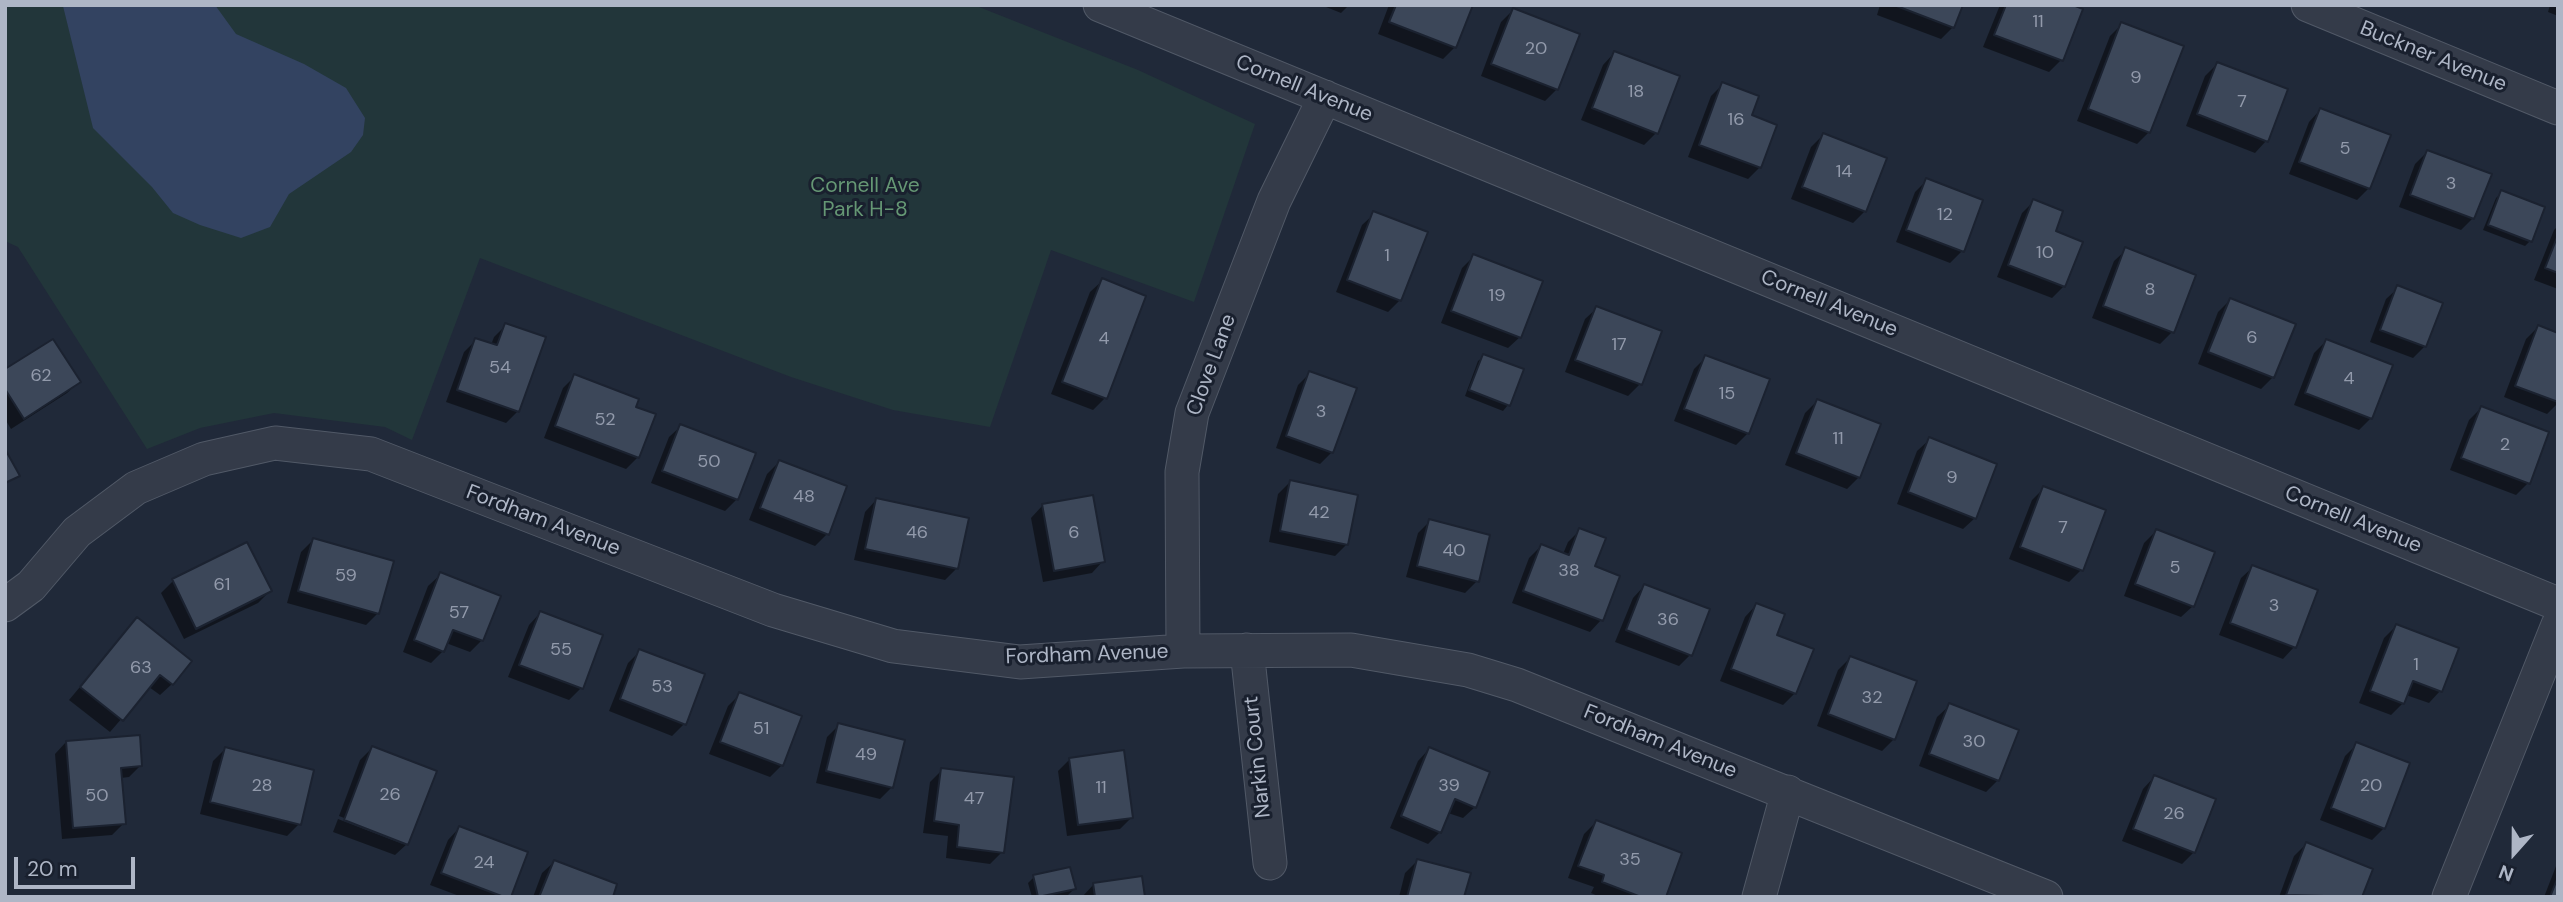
<!DOCTYPE html>
<html>
<head>
<meta charset="utf-8">
<style>
  body { margin:0 }
  #map { position:relative; width:2563px; height:902px; overflow:hidden; background:#202939; font-family:"DM Sans",sans-serif }
  canvas { display:block }
  .frame { position:absolute; inset:0; border:7px solid #aeb6c6; pointer-events:none }
  .north { position:absolute; left:2479px; top:818px; width:70px; height:70px; -webkit-text-stroke:5px #19202e; paint-order:stroke; rotate:201deg; font-size:19px; font-weight:700; line-height:28px; text-align:center; color:#aeb6c6 }
  .north::after { content:''; display:block; margin:auto; width:24px; height:32px; background:#aeb6c6; clip-path:polygon(50% 0,100% 100%,50% 72%,0 100%) }
  .scale { position:absolute; left:14px; top:857px; width:121px; height:32px; box-sizing:border-box; border:4px solid #aeb6c6; border-top:0; padding-left:9px; font-size:21px; line-height:24px; white-space:nowrap; color:#aeb6c6; -webkit-text-stroke:5px #19202e; paint-order:stroke }
</style>
</head>
<body>
<div id="map">
<canvas width="2563" height="902"></canvas>
<div class="frame"></div>
<div class="north">N</div>
<div class="scale">20 m</div>
</div>
<script>
const g = document.querySelector('canvas').getContext('2d');
g.lineJoin = 'round';
function fillPath(path, color) { g.fillStyle = color; g.fill(path, 'evenodd'); }
function trace(path, color, width, dash) { g.strokeStyle = color; g.lineWidth = width; g.lineCap = dash ? 'butt' : 'round'; g.setLineDash(dash || []); g.stroke(path); }
function drawText(font, color, halo, rows, align = 'center') {
  g.font = font + ' "DM Sans",sans-serif'; g.lineWidth = 6; g.setLineDash([]); g.textBaseline = 'middle'; g.strokeStyle = halo; g.fillStyle = color; for (const [text, x, y, turn = 0] of rows) {
    g.save(); g.translate(x, y); g.rotate((+turn || 0) * Math.PI / 180); g.textAlign = isNaN(turn) ? turn : align; if (halo) g.strokeText(text, 0, 0); g.fillText(text, 0, 0); g.restore();
  }
}
fillPath(new Path2D(`
  M5,5H974L1138,70L1255,124L1194,302L1051,250L990,427L893,410L791,377L480,258L412,440L385,427L274,413L200,428L147,449L18,247L5,241Z`), '#22363a');
fillPath(new Path2D(`
  M215,5L236,34L304,64L346,88L365,118L363,135L351,152L289,194L270,227L241,238L200,225L173,213L152,187L93,128L63,6Z`), '#334361');
fillPath(new Path2D(`
  M1321,5H1349L1341,13Z
  M1389,5H1471L1455,47L1443,59L1378,34Z
  M1880,5H1961L1953,27L1941,39L1877,15Z
  M2000,5H2068L2081,10L2061,60L2049,72L1983,47Z
  M2550,5H2558V16L2548,12Z
  M1513,10L1557,89L1545,101L1481,76L1501,22Z
  M2122,24L2149,132L2137,144L2077,121L2110,36Z
  M1614,53L1656,133L1644,145L1581,120L1603,65Z
  M2217,64L2266,141L2255,153L2186,126L2205,76Z
  M1723,84L1749,116L1760,167L1748,179L1688,157L1711,96Z
  M2320,110L2369,188L2357,200L2289,174L2309,122Z
  M1823,135L1865,211L1853,223L1791,199L1811,147Z
  M2427,152L2473,218L2461,230L2399,207L2415,164Z
  M1927,180L1962,251L1950,263L1896,242L1915,192Z
  M2502,192L2530,241L2525,246L2483,230L2496,198Z
  M2034,201L2053,232L2064,286L2052,298L1997,277L2022,213Z
  M1374,214L1400,300L1388,312L1336,292L1362,225Z
  M2558,226V289L2534,280L2554,230Z
  M2126,250L2172,332L2160,344L2092,318L2114,261Z
  M1474,256L1520,337L1508,348L1441,323L1462,268Z
  M1102,281L1105,398L1093,410L1051,394L1090,292Z
  M2398,288L2425,346L2413,358L2370,342L2386,299Z
  M2230,300L2273,377L2261,389L2198,364L2218,312Z
  M1597,308L1640,384L1628,396L1565,372L1585,319Z
  M506,325L518,411L506,423L446,402L464,352L476,340L491,345L494,337Z
  M2538,327L2558,335V403L2547,414L2504,397L2526,339Z
  M2326,341L2371,418L2359,430L2294,405L2314,353Z
  M1484,356L1508,405L1503,411L1465,396L1478,361Z
  M1706,357L1748,433L1736,445L1674,421L1694,369Z
  M5,371L79,382L67,393L11,429L5,419Z
  M1310,373L1332,452L1320,464L1276,448L1298,385Z
  M575,376L634,408L654,415L638,457L626,469L544,438L563,388Z
  M1817,401L1859,477L1847,489L1785,465L1805,413Z
  M2481,408L2528,483L2516,495L2450,470L2469,420Z
  M681,426L737,499L725,511L651,483L669,437Z
  M1929,440L1975,518L1963,529L1897,504L1917,451Z
  M779,462L827,534L815,546L749,520L767,474Z
  M1290,482L1347,544L1335,556L1269,542L1278,494Z
  M2044,488L2081,570L2069,582L2009,559L2032,500Z
  M876,500L957,568L945,580L854,560L865,512Z
  M1042,506L1103,561L1092,573L1043,582L1031,518Z
  M1430,521L1477,581L1465,593L1406,577L1418,533Z
  M1580,530L1593,567L1618,577L1601,620L1590,632L1512,603L1529,558L1541,546L1563,554L1568,542Z
  M2156,531L2193,606L2181,617L2124,596L2144,543Z
  M313,540L378,613L366,625L287,603L301,552Z
  M246,544L270,591L258,603L184,639L161,593L173,581Z
  M2253,567L2316,591L2294,647L2283,659L2219,635L2241,578Z
  M440,575L482,640L470,652L446,643L443,651L431,663L403,652L428,586Z
  M1644,586L1690,655L1679,666L1615,642L1633,598Z
  M1756,605L1775,636L1795,693L1783,705L1720,681L1745,617Z
  M540,613L601,636L581,688L569,700L508,677L529,625Z
  M137,619L172,684L160,695L149,687L110,732L69,700Z
  M2396,626L2440,691L2429,703L2406,695L2403,703L2391,715L2359,703L2384,638Z
  M640,651L684,724L672,736L609,711L628,663Z
  M1850,658L1894,739L1882,751L1817,726L1838,670Z
  M740,694L782,765L770,777L709,754L728,706Z
  M1949,706L1998,780L1986,792L1919,766L1937,717Z
  M839,725L892,787L880,799L816,783L827,737Z
  M66,742L141,765L129,777L121,778L124,823L112,835L62,839L55,754Z
  M2357,744L2384,828L2372,840L2320,820L2345,756Z
  M372,748L407,844L395,855L333,832L338,819L403,844V841L339,816L360,760Z
  M225,749L299,824L287,836L200,814L213,761Z
  M1429,749L1475,807L1463,818L1448,813L1440,832L1428,844L1390,828L1418,761Z
  M1070,759L1132,817L1120,829L1067,836L1058,771Z
  M942,770L1002,852L990,864L946,858L948,836L923,833L930,782Z
  M2154,777L2194,852L2182,864L2122,841L2143,789Z
  M1596,822L1664,897H1600L1591,893L1594,887L1568,878L1584,834Z
  M459,828L509,897H462L430,885L448,840Z
  M2306,844L2361,897H2279L2294,856Z
  M1417,861L1463,897H1399L1405,873Z
  M2558,861V897H2544Z
  M554,862L611,897H533L542,873Z
  M1034,877L1074,889L1068,895L1059,897H1032L1028,883Z
  M1094,884L1143,897H1082Z`), '#0007');
const building = new Path2D(`
  M1396,5H1473L1456,48L1389,22Z
  M1894,5H1963L1954,28Z
  M2006,5H2073L2083,9L2063,61L1994,35Z
  M1513,8L1580,34L1558,90L1491,64Z
  M2121,22L2184,46L2150,133L2088,109Z
  M1614,51L1680,76L1658,134L1592,108Z
  M2217,62L2288,89L2268,142L2197,114Z
  M1722,82L1759,96L1752,115L1777,125L1761,168L1699,145Z
  M2320,108L2391,135L2370,189L2299,162Z
  M1823,133L1887,158L1866,212L1802,187Z
  M2427,150L2492,174L2474,219L2410,195Z
  M1926,178L1983,200L1964,252L1906,230Z
  M2501,190L2545,207L2532,242L2488,225Z
  M2033,199L2063,211L2056,231L2083,242L2065,287L2008,265Z
  M1373,211L1428,232L1401,301L1347,280Z
  M2558,235V273L2545,268Z
  M2125,247L2196,275L2174,333L2103,306Z
  M1473,254L1543,281L1521,338L1451,311Z
  M1102,278L1146,296L1107,399L1062,382Z
  M2397,285L2443,303L2426,347L2380,330Z
  M2230,298L2296,324L2274,378L2208,352Z
  M1596,306L1662,331L1642,385L1575,360Z
  M505,323L546,337L519,412L457,390L475,338L497,345Z
  M2538,325L2558,333V402L2515,386Z
  M53,339L81,382L24,419L5,389V369Z
  M2326,339L2393,365L2372,419L2305,393Z
  M1483,354L1524,369L1510,406L1469,390Z
  M1705,355L1770,379L1749,434L1684,409Z
  M1309,371L1357,388L1333,453L1286,436Z
  M574,374L639,399L636,407L656,414L639,458L555,426Z
  M1817,399L1881,424L1860,478L1796,453Z
  M2481,406L2549,432L2530,484L2461,458Z
  M680,424L756,453L738,500L662,471Z
  M1929,437L1997,464L1976,519L1908,492Z
  M5,449L20,476L5,483Z
  M779,460L847,486L829,535L760,508Z
  M1290,480L1358,495L1348,545L1280,531Z
  M2043,486L2106,510L2083,571L2020,547Z
  M1093,495L1105,562L1054,571L1042,504Z
  M876,498L969,518L958,569L865,549Z
  M1429,519L1490,535L1479,582L1417,566Z
  M1579,528L1606,538L1595,566L1620,576L1603,621L1523,591L1541,544L1569,555Z
  M2156,529L2215,552L2194,607L2135,584Z
  M313,538L394,561L379,614L298,591Z
  M247,542L272,591L196,629L172,579Z
  M2252,565L2318,590L2296,648L2230,623Z
  M440,572L501,596L483,641L453,630L444,652L414,640Z
  M1644,584L1710,609L1692,656L1626,630Z
  M1756,603L1785,614L1777,635L1814,649L1796,694L1731,669Z
  M540,611L603,635L583,689L519,665Z
  M137,617L192,661L173,685L160,675L123,721L80,687Z
  M2396,624L2459,648L2442,692L2413,681L2404,704L2370,691Z
  M639,649L705,674L686,725L620,699Z
  M1850,656L1917,681L1895,740L1828,714Z
  M739,692L802,716L783,766L720,742Z
  M1949,703L2019,730L1999,781L1929,754Z
  M838,723L905,740L893,788L826,771Z
  M140,735L142,766L121,768L126,824L73,828L66,741Z
  M2356,742L2410,763L2385,829L2331,808Z
  M372,746L437,771L408,845L344,820Z
  M225,747L314,770L301,825L210,802Z
  M1429,747L1490,772L1476,808L1455,799L1441,833L1401,816Z
  M1124,750L1133,818L1078,825L1069,758Z
  M941,768L1014,777L1004,853L957,847L959,825L934,821Z
  M2154,775L2216,799L2195,853L2133,829Z
  M1596,820L1682,853L1666,897H1641L1602,882L1604,875L1578,866Z
  M459,826L528,852L511,897H504L441,873Z
  M2306,842L2373,869L2362,897L2286,895Z
  M1417,859L1471,873L1464,897H1407Z
  M554,860L617,884L613,897H539Z
  M1070,867L1076,889L1038,897L1033,875Z
  M1142,876L1145,897H1095L1093,883Z
  M2558,877V897H2550Z`);
fillPath(building, '#3c4759');
trace(building, '#1b2230', 2);
const minor = new Path2D(`
  M1100,5L2558,604
  M2308,5L2558,108
  M5,605L31,586L77,532L136,488L204,459L275,443L371,454L773,610L893,646L1020,662L1183,651L1351,650L1468,670L1517,685L2046,897
  M1247,650L1270,863
  M1183,651L1182,472L1192,413L1274,201L1325,97
  M1759,897L1788,792
  M2449,897L2558,625`);
trace(minor, '#515967', 35);
trace(minor, '#343b49', 33);
drawText('18px', '#929aab', null, [
  ["11",2038,22],
  ["20",1536,49],
  ["9",2136,78],
  ["18",1636,92],
  ["7",2242,102],
  ["16",1736,120],
  ["5",2345,149],
  ["14",1844,172],
  ["3",2451,184],
  ["12",1945,215],
  ["10",2045,253],
  ["1",1387,256],
  ["8",2150,290],
  ["19",1497,296],
  ["6",2252,338],
  ["4",1104,339],
  ["17",1619,345],
  ["54",500,368],
  ["62",41,376],
  ["4",2349,379],
  ["15",1727,394],
  ["3",1321,412],
  ["52",605,420],
  ["11",1838,439],
  ["2",2505,445],
  ["50",709,462],
  ["9",1952,478],
  ["48",804,497],
  ["42",1319,513],
  ["7",2063,528],
  ["46",917,533],
  ["6",1074,533],
  ["40",1454,551],
  ["5",2175,568],
  ["38",1569,571],
  ["59",346,576],
  ["61",222,585],
  ["3",2274,606],
  ["57",459,613],
  ["36",1668,620],
  ["55",561,650],
  ["1",2416,665],
  ["63",141,668],
  ["53",662,687],
  ["32",1872,698],
  ["51",761,729],
  ["30",1974,742],
  ["49",866,755],
  ["28",262,786],
  ["39",1449,786],
  ["20",2371,786],
  ["11",1101,788],
  ["26",390,795],
  ["50",97,796],
  ["47",974,799],
  ["26",2174,814],
  ["35",1630,860],
  ["24",484,863]
]);
drawText('21px', '#aeb6c6', '#19202e', [
  ["Buckner Avenue",2433,57,22],
  ["Cornell Avenue",1304,89,22],
  ["Cornell Avenue",1829,304,22],
  ["Clove Lane",1212,365,-70],
  ["Cornell Avenue",2353,520,22],
  ["Fordham Avenue",543,521,21],
  ["Fordham Avenue",1087,655,-2],
  ["Fordham Avenue",1660,742,22],
  ["Narkin Court",1258,757,-96]
]);
drawText('21px', '#659774', '#19202e', [
  ["Cornell Ave",865,186],
  ["Park H-8",865,210]
]);
</script>
</body>
</html>
